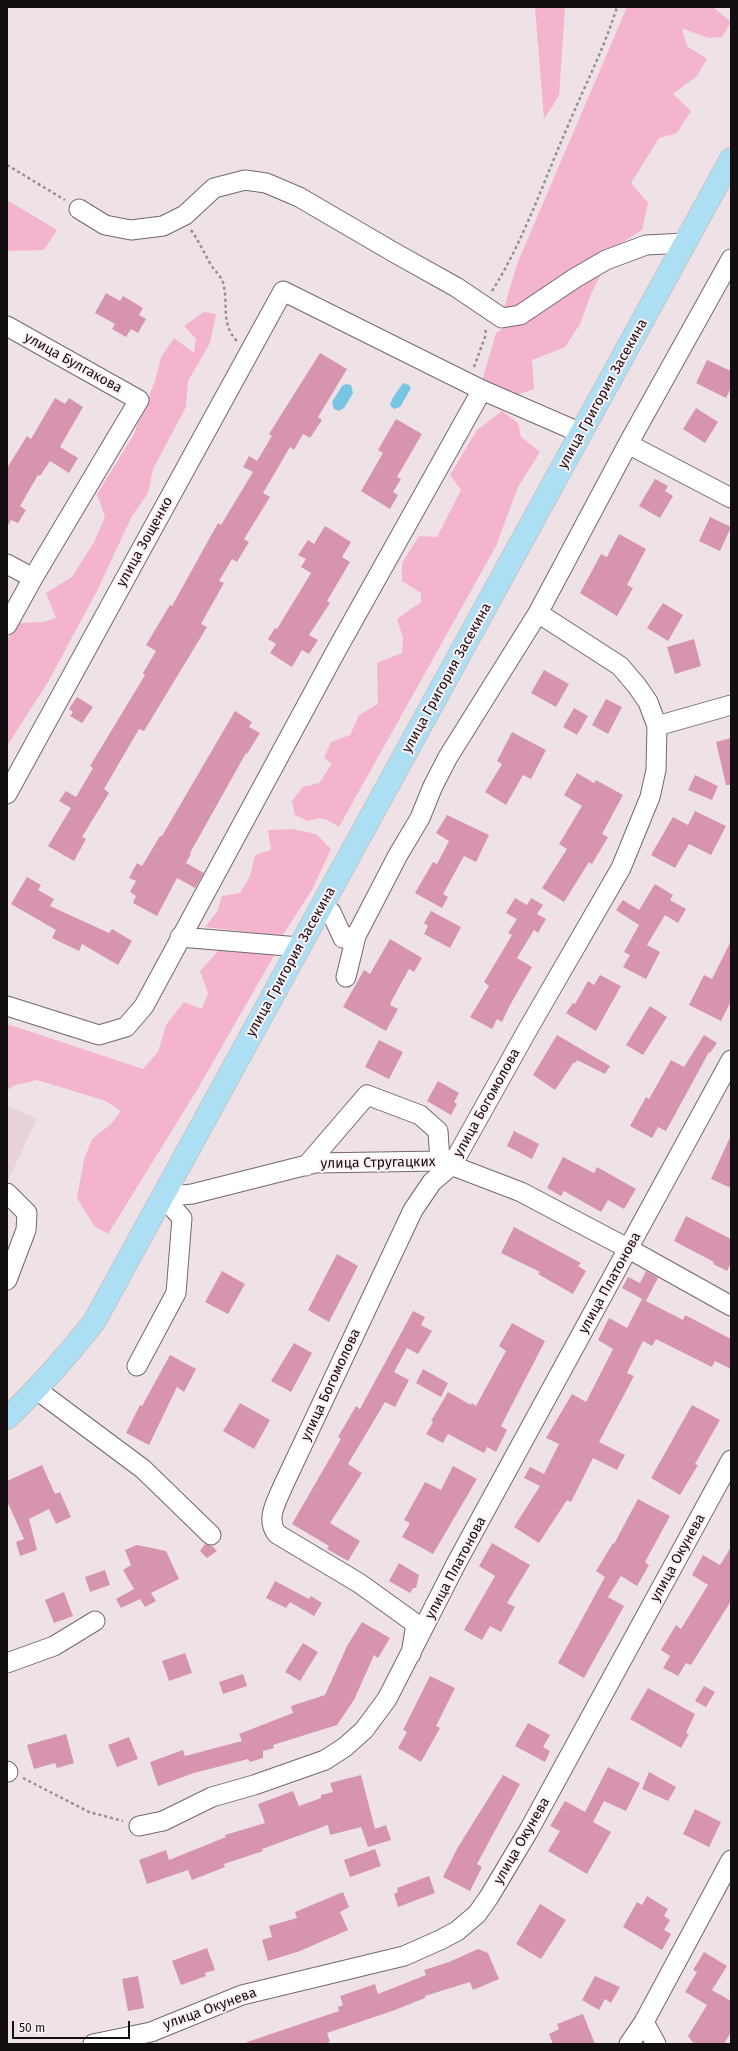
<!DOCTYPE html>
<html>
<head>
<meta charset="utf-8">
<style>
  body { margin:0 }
  #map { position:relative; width:738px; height:2051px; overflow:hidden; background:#efe2e7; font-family:"Fira Sans",sans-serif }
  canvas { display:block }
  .frame { position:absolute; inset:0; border:8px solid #130f11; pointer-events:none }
  .scale { position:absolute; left:12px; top:2021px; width:118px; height:18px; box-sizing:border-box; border:2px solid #130f11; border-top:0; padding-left:5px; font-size:12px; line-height:14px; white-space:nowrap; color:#130f11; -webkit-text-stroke:3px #fdf0f5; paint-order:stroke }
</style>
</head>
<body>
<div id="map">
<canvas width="738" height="2051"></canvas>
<div class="frame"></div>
<div class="scale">50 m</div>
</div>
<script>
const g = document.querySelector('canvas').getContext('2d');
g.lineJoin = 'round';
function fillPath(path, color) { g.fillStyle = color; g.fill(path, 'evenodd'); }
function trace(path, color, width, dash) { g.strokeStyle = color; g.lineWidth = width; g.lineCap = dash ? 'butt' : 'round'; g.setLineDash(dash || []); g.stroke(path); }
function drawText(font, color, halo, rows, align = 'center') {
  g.font = font + ' "Fira Sans",sans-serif'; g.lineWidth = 4; g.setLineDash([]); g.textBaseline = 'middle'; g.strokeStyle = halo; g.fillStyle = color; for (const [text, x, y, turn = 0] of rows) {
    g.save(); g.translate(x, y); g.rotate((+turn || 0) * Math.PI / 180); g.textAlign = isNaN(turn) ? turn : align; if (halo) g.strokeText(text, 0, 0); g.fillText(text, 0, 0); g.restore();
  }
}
fillPath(new Path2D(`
  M7,1105L37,1119L7,1183Z`), '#e8d3dc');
fillPath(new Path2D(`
  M535,7H565L559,96L544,119Z
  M627,7H713L731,22L722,37L708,38L682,28L687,46L707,59L697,76L673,94L691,111L677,133L659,138L631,183L648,203L642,230L519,308H504L517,264Z
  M7,200L57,230L44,250L7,251Z
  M604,268L591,294L580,324L565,347L532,360L534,389L513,396L482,381L496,333Z
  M204,312L216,314L210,343L188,381L186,407L153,469L148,493L131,518L97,591L48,682L7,746V641L15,623L43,622L56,618L46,593L72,577L94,542L105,517L97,494L133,436L155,381L161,357L174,338L194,353L196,339L184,326Z
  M502,411L518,423L521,437L540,452L518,487L496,546L339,827L327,820L319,818L308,821L295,815L292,801L303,787L319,783L332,764L324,758L331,742L350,735L359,715L378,704L377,663L402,653L403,638L397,619L421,602V593L402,581V563L419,536L437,537L461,490L450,475L477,430Z
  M293,829L316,834L331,849L312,890L282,936L205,927L217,912L222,896L240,893L250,876L255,855L271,850L268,830Z
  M220,949L275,954L197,1090L108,1234L94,1226L77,1198L84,1160L92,1139L111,1124L121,1111L106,1101L37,1080L15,1085L7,1090V1024L143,1069L158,1052L166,1025L184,1002L202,1009L208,993L200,971Z`), '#f4b4cf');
fillPath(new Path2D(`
  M403,383L409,385L411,388L400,407L394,409L390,405L392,399Z
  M346,384L351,385L353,393L344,408L339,411L334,409L332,402L342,386Z`), '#78c4e3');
fillPath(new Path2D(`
  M106,293L120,301L123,296L143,308L139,315L146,319L138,333L131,329L126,337L112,329L115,324L95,313Z
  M320,353L347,369L318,417L322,420L310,438L303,434L294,450L290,447L263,493L270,497L244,539L249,542L237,562L232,559L219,581L224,583L201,624L207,627L144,731L139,729L104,789L109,793L82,837L86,839L74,861L48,846L71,808L59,801L66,791L76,797L93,768L90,766L145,675L143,673L156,651L146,645L170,605L172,606L218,523L221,525L253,472L243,467L249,456L257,461L272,436L269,434Z
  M707,360L731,371V388L726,398L696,383Z
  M55,398L65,404L69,398L83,407L60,447L78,458L69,473L50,461L40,476L38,475L20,506L26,510L18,523L11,520L7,527V468L27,436L31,439Z
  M696,408L718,422L705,443L683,429Z
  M396,419L422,434L397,477L401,479L393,492L398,495L390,509L361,491L383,453L378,450Z
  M655,479L668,486L665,491L673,496L660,518L639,506Z
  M710,517L731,527L720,551L699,541Z
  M325,526L351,542L342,557L350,562L327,601L330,603L309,635L318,640L309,654L302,650L292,667L270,653L276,644L268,639L275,628L277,629L311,573L301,567L306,559L298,555L308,540L314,544Z
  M619,534L646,549L627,585L633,588L617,616L580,593L601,554L607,557Z
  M663,603L683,615L668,641L647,628Z
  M694,639L701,666L675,674L667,647Z
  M544,670L569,684L556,707L531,693Z
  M77,697L93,707L82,723L70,716L73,712L69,709Z
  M606,699L622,707L608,734L592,725Z
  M574,708L588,716L577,735L563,727Z
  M235,711L252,722L249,727L260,733L247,754L246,753L190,853L191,854L186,863L204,873L195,888L177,878L157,916L133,903L136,896L130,892L136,881L129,878L137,863L142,866L160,836H162Z
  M512,732L546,750L531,779L523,775L506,805L485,792L502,764L497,761Z
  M731,738V785H726L716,742Z
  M577,773L594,783L596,780L623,795L602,834L608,837L592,864L589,862L564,902L542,888L567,849L559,844L582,806L564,795Z
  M695,775L718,786L712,800L688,790Z
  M695,811L726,826L711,855L689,844L675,868L651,855L673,817L688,825Z
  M447,815L489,835L476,862L464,856L443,894L448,897L442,908L415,893L433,862L437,864L449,841L436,833Z
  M27,877L41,885L38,890L54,899L50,906L109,933L112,929L132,941L118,965L82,944L79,951L52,938L56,930L11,904Z
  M655,884L673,895L670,900L686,909L678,923L665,915L647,945L660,952L646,979L623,967L630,955L624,952L639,925L616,910L623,900L639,910Z
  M515,898L527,905L531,898L543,905L537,914L546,919L538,933L534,930L517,958L532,967L510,1005L502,1022L497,1019L492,1029L470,1017L489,986L484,982L512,935L508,933L517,919L506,913Z
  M431,911L461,927L450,948L424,934L428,926L424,923Z
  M390,939L422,958L414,972L409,969L392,1000L390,1005L398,1009L386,1031L343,1007L364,970L370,974Z
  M731,941V1001L721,1021L689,1005L704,975L712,979Z
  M600,975L621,986L596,1031L566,1013L573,1003L575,1004L588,981L594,985Z
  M650,1006L667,1017L643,1055L626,1045Z
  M557,1035L610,1066L605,1074L577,1060L576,1063L574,1062L555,1090L533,1075Z
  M704,1035L717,1043L710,1053L709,1052L666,1131L658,1127L652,1138L630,1126L646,1097L649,1099L671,1060L684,1067Z
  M379,1040L403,1052L389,1079L365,1067Z
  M438,1081L459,1093L454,1102L457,1104L451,1115L427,1101Z
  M514,1131L539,1144L532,1159L507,1146Z
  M731,1135V1188L711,1179Z
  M563,1157L594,1173L597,1167L636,1189L624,1209L608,1200L601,1212L564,1191L561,1196L547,1188Z
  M686,1216L731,1239V1263L727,1271L713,1264L714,1262L674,1241Z
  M514,1227L581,1263L578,1266L586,1271L573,1294L538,1274L540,1272L501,1253Z
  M337,1254L358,1266L329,1322L308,1310Z
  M222,1271L245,1284L228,1314L205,1302Z
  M646,1271L658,1278L646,1301L622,1288L628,1277L640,1283Z
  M642,1299L683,1320L685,1315L731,1339V1369L715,1361L712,1367L656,1339L652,1346L643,1341L627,1373L634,1376L599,1442L625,1455L617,1470L593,1458L571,1502L567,1500L539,1543L514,1527L540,1486L524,1478L530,1467L544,1474L559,1444L546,1438L572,1394L586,1402L613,1349L598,1340L609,1318L627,1328Z
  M413,1311L425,1317L421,1325L432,1331L418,1354L407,1348L394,1372L409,1380L395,1407L385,1402L348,1464L362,1473L330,1523L360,1541L348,1561L327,1549L329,1546L292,1524L341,1439L338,1437L356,1406L360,1409Z
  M512,1323L545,1341L501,1426L507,1430L496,1452L487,1447L484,1453L448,1434L443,1443L426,1434L433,1422L431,1421L448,1392L471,1405L472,1403L476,1406L506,1351L499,1346Z
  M294,1343L312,1353L291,1392L271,1381Z
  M170,1355L196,1369L184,1392L177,1387L149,1445L126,1433L140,1405L142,1406Z
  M423,1369L448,1383L441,1397L416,1383Z
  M240,1403L270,1420L254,1449L223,1431Z
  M692,1405L720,1420L695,1464L698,1465L680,1495L651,1478Z
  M42,1465L55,1494L60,1492L71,1517L56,1524L49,1509L29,1519L37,1550L20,1556L16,1542L24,1539L7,1501V1481Z
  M453,1466L477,1479L433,1554L402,1537L410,1523L404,1520L425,1482L441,1490Z
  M638,1499L670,1516L645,1562L649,1565L637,1586L621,1576L608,1597L624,1606L584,1678L558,1663L605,1577L596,1571L613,1543L614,1544Z
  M492,1543L530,1565L507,1603L515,1607L501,1632L490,1626L482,1640L464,1630L495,1576L479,1566Z
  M205,1544L212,1546L217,1551L207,1558L200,1551Z
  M137,1545L166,1551L179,1579L151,1593L156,1601L145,1607L140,1599L121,1608L116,1599L134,1589L123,1570L131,1565L125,1550Z
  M731,1547V1601L691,1665L686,1663L678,1676L663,1668L670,1656L661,1650L676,1625L681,1629L708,1585L692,1575L703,1555L720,1565Z
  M399,1563L419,1575L416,1588H413L410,1593L389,1581Z
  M105,1570L110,1585L90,1592L85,1577Z
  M275,1581L309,1599L311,1596L322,1603L314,1616L290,1602L286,1608L266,1598Z
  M64,1592L73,1616L54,1623L45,1600Z
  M362,1622L390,1638L378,1658L374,1655L354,1700L337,1725L273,1745L274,1748L263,1751V1758L250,1762L248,1759L194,1773L158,1786L150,1762L183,1750L185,1756L242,1741L239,1734L293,1713L291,1706L325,1695L347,1646Z
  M303,1643L318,1652L300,1681L285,1672Z
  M185,1653L192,1673L169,1681L162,1661Z
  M243,1674L247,1686L223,1694L219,1682Z
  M430,1676L455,1688L436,1726L440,1728L421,1762L398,1748L407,1732L403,1730Z
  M704,1686L715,1692L706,1707L695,1701Z
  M648,1688L695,1714L686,1733L689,1734L681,1748L630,1719Z
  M528,1723L550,1735L543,1747L550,1751L545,1762L515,1746Z
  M66,1734L74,1763L57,1768L55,1763L34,1769L27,1745Z
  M129,1737L138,1759L117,1767L108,1745Z
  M608,1767L640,1783L626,1811L604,1801L593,1822L611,1832L587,1874L548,1851L560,1831L550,1826L565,1801L585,1812Z
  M649,1772L676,1787L668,1801L642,1789Z
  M361,1775L375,1829L386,1825L391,1840L368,1847L361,1827L330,1835L328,1825L262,1849L263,1851L224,1864L225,1867L192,1880L188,1870L147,1884L139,1860L166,1850L169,1860L226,1837L225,1835L265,1823L258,1804L293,1791L299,1806L321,1798V1795L333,1792L330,1783Z
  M503,1775L520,1784L477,1864L482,1867L470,1891L443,1877L458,1847Z
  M695,1809L721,1822L709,1847L683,1834Z
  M375,1849L381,1866L350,1877L344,1860Z
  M429,1876L435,1893L398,1907L394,1894L398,1892L397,1888Z
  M343,1892L349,1907L340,1912L348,1930L300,1951L268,1961L262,1940L272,1937L269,1926L297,1918L295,1912Z
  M647,1896L668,1909L664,1916L670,1920L664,1930L671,1934L662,1950L623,1927L637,1902L642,1905Z
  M540,1904L566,1920L541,1959L516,1944Z
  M207,1948L215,1970L205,1973L206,1976L181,1985L172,1961Z
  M478,1949L488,1953L499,1979L473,1990L470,1982L425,1996V1998L395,2010L327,2033L330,2042L323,2044H247V2042L339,2011L338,2007L343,2005L340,1996L375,1984L378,1994L426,1975L424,1970L449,1962Z
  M704,1952L727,1966L712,1990L731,2001V2032L724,2044H694L688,2036L707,2005L685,1992L697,1972L693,1970Z
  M138,1976L144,2008L128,2011L122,1979Z
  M595,1976L620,1987L611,2003L605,1999L599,2010L582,2000Z
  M583,2014L595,2044H553L549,2034L559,2029L557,2024Z`), '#d794b1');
const minor = new Path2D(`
  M79,209L105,225L131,230L163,226L185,215L214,188L245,180L266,183L299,197L395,253L456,287L502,318L520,315L575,278L606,260L646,245L685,243
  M7,326L139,400L33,578L7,625
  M628,444L731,498
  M7,564L33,578
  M657,726L731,705
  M7,794L283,291L482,390L581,433
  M321,907L331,912L343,938L356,936L346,977
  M356,936L398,855L420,818L433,786L448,757L538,613L628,444L731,259
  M180,937L299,947
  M7,1006L99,1035L126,1027L144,1006L336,651L482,390
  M306,1166L367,1095L420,1115L438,1131L440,1161
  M7,1193L27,1213L26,1230L7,1280
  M163,1197L192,1194L315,1163L440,1161L521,1192L629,1249L731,1306
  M137,1366L176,1293L182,1218L163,1197
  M37,1390L143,1469L211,1535
  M411,1654L416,1624L359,1583L277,1534C265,1519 277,1501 283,1486L413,1210L432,1182L452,1165L528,1029L621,868L650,797L656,770L657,726L648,702L637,686L620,666L538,613
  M7,1663L54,1646L95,1621
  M7,1771L8,1772
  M139,1826L163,1821L212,1797L254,1785L325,1760L345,1747L364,1730L387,1699L457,1562L731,1060
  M644,2022L656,2044
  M93,2044L151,2032L242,1995L404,1956L440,1940L457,1931L477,1914L489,1897L529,1830L731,1460
  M629,2044L644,2022L731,1860`);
const major = new Path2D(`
  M7,1418C39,1388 67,1356 94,1322L731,159`);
trace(minor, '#73686c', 21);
trace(major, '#c6c5c6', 24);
trace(new Path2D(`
  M7,165L65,200
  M191,230C199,241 204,253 211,265C214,270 219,274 222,280C230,300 219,323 237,341
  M492,291C524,240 543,183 567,128C584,87 604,49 617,7
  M474,367L485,337L486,328
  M23,1778L89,1812L123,1821`), '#978e92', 2.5, [3, 3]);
trace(minor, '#fff', 19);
trace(major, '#acdff4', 22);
drawText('14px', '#130f11', '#fdf0f5', [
  ["улица Булгакова",73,363,29],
  ["улица Григория Засекина",603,394,-61],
  ["улица Зощенко",145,542,-61],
  ["улица Григория Засекина",447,678,-61],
  ["улица Григория Засекина",291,962,-61],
  ["улица Богомолова",487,1103,-61],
  ["улица Стругацких",378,1163,-1],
  ["улица Платонова",610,1283,-61],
  ["улица Богомолова",331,1385,-65],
  ["улица Окунева",678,1558,-61],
  ["улица Платонова",456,1568,-62],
  ["улица Окунева",522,1841,-60],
  ["улица Окунева",210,2009,-20]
]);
</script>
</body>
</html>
